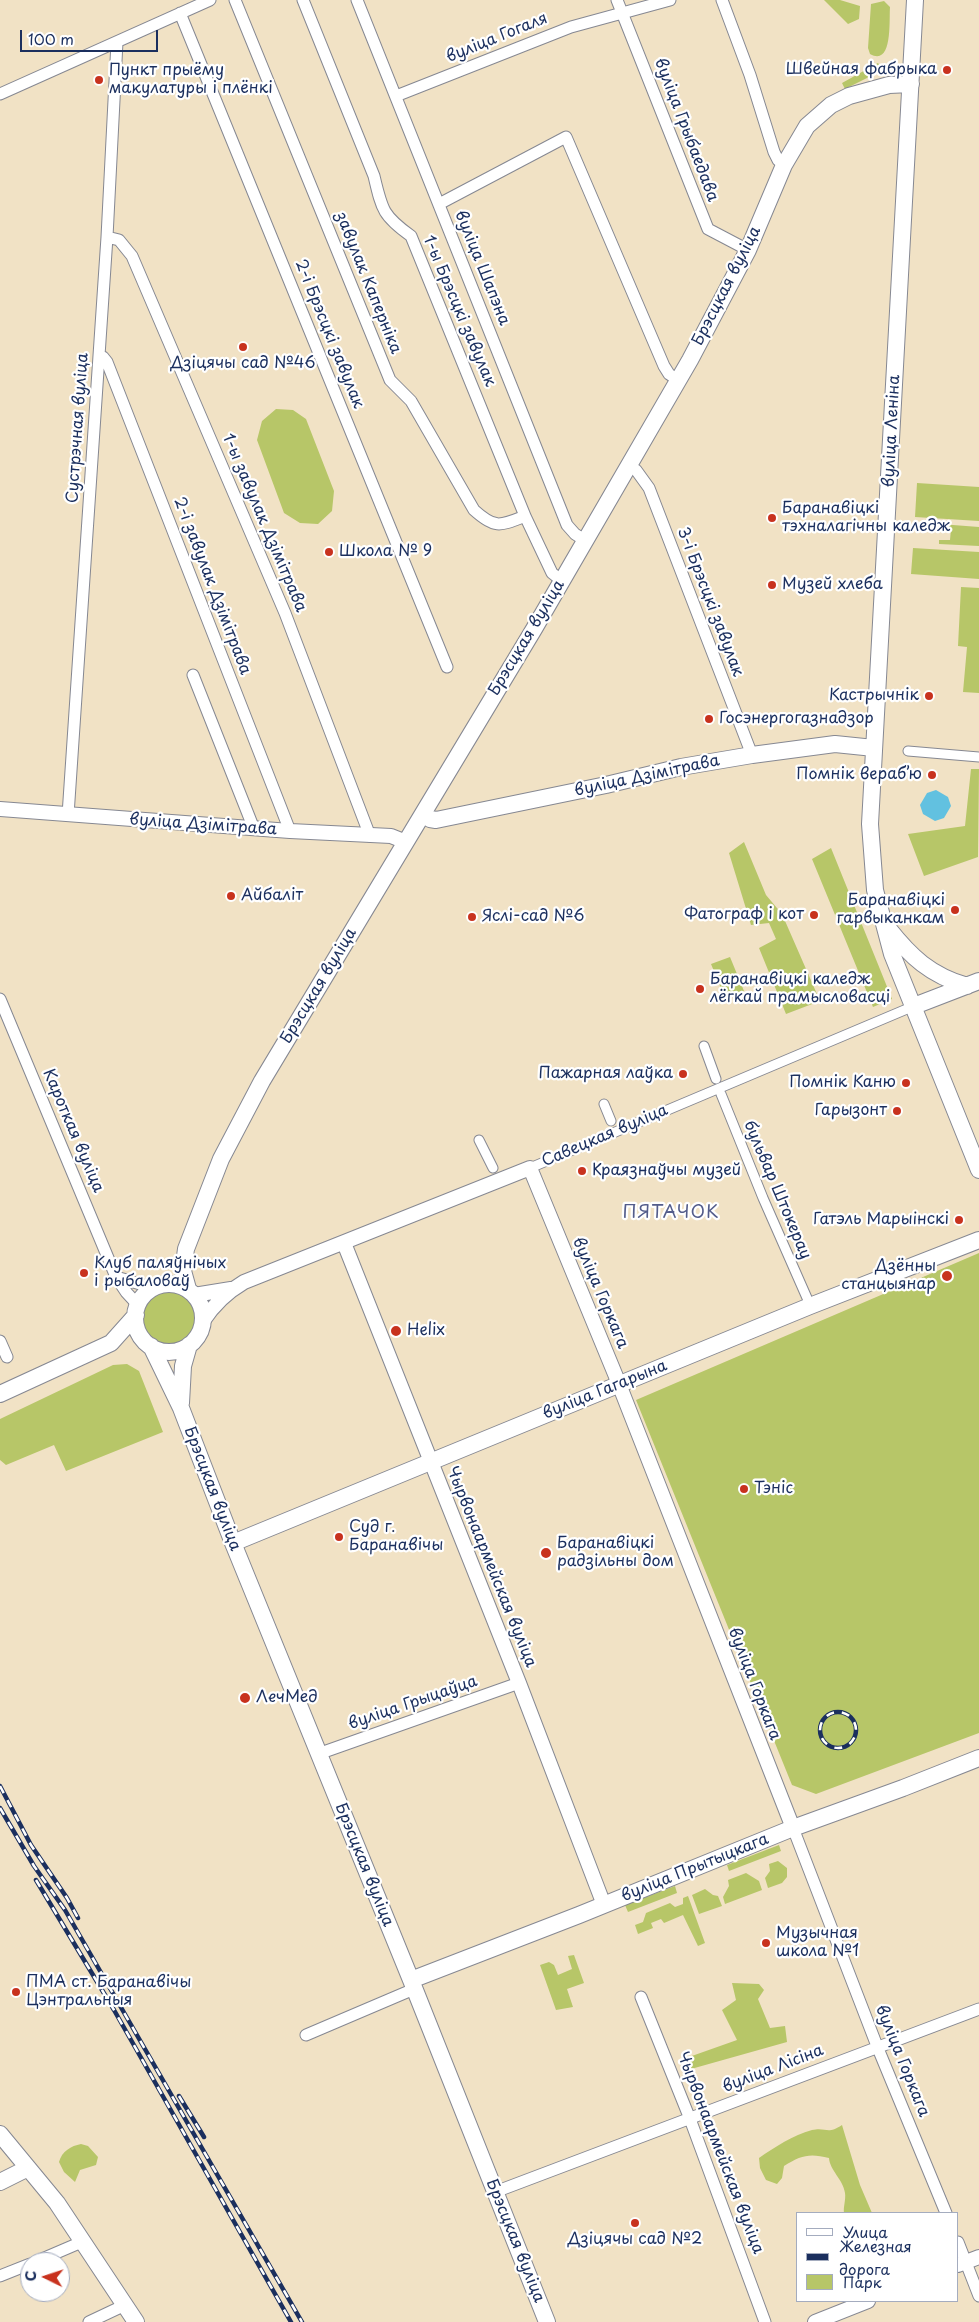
<!DOCTYPE html>
<html>
<head>
<meta charset="utf-8">
<style>
  body { margin:0 }
  #map { position:relative; width:979px; height:2322px; overflow:hidden; background:#f1e2c5; font-family:"Playpen Sans",sans-serif }
  canvas { display:block }
  .legend { position:absolute; left:796px; top:2212px; width:162px; height:90px; box-sizing:border-box; background:#fff; border:1px solid #a4acbf; margin:0; padding:6px 9px; list-style:none; font-size:15px; color:#1b2f5e }
  .legend li { display:flex; align-items:center; gap:10px; height:25px }
  .legend b { width:25px; border:1px solid #a4acbf }
  .north { position:absolute; left:20px; top:2252px; width:50px; height:50px; box-sizing:border-box; background:#fff; border:1px solid #a4acbf; border-radius:50%; rotate:274deg; font-size:14px; font-weight:700; line-height:20px; text-align:center; color:#1b2f5e }
  .north::after { content:''; display:block; margin:auto; width:18px; height:22px; background:#c8321e; clip-path:polygon(50% 0,100% 100%,50% 72%,0 100%) }
  .scale { position:absolute; left:20px; top:30px; width:138px; height:22px; box-sizing:border-box; border:2px solid #1b2f5e; border-top:0; padding-left:6px; font-size:15px; line-height:18px; white-space:nowrap; color:#1b2f5e; -webkit-text-stroke:4px #fff; paint-order:stroke }
</style>
</head>
<body>
<div id="map">
<canvas width="979" height="2322"></canvas>
<ul class="legend">
<li><b style="height:6px;background:#fff"></b>Улица</li>
<li><b style="height:6px;background:#1b2f5e"></b>Железная дорога</li>
<li><b style="height:14px;background:#b7c668"></b>Парк</li>
</ul>
<div class="north">С</div>
<div class="scale">100 m</div>
</div>
<script>
const g = document.querySelector('canvas').getContext('2d');
g.lineJoin = 'round';
function fillPath(path, color) { g.fillStyle = color; g.fill(path, 'evenodd'); }
function trace(path, color, width, dash) { g.strokeStyle = color; g.lineWidth = width; g.lineCap = dash ? 'butt' : 'round'; g.setLineDash(dash || []); g.stroke(path); }
function drawText(font, color, halo, rows, align = 'center') {
  g.font = font + ' "Playpen Sans",sans-serif'; g.lineWidth = 4.5; g.setLineDash([]); g.textBaseline = 'middle'; g.strokeStyle = halo; g.fillStyle = color; for (const [text, x, y, turn = 0] of rows) {
    g.save(); g.translate(x, y); g.rotate((+turn || 0) * Math.PI / 180); g.textAlign = isNaN(turn) ? turn : align; if (halo) g.strokeText(text, 0, 0); g.fillText(text, 0, 0); g.restore();
  }
}
fillPath(new Path2D(`
  M824,0H840L860,6L859,19L848,24Z
  M884,1L890,7C889,20 893,67 870,54L868,48L871,4Z
  M878,63L880,66L879,72L845,89L842,83Z
  M276,409L293,410L306,419L334,491L332,511L318,524L300,523L284,513L257,440L262,421Z
  M917,483L979,487V521L915,517Z
  M940,524L979,527V546L939,544V540H950L951,529L940,528Z
  M913,548L979,552V579L911,574Z
  M961,587L979,588V693L963,692L967,647L958,646Z
  M971,769H979L978,857L924,876L908,834L965,826Z
  M744,842L766,895L782,914L820,1001L786,1014L759,948L776,939L769,923L751,925L729,853Z
  M831,848L892,999L873,1007L812,859Z
  M730,957L744,991L725,998L711,964Z
  M979,1253V1733L816,1794L792,1785L636,1400Z
  M143 1318a26 26 0 1 1 52 0a26 26 0 1 1-52 0Z
  M127,1364L139,1371L163,1432L66,1471L54,1445L6,1465L0,1460V1419L113,1365Z
  M779,1845L781,1851L729,1871L727,1865Z
  M778,1861L787,1868V1877L782,1883L768,1888L765,1878L770,1871L769,1864Z
  M746,1873L759,1881L762,1890L725,1904L723,1897L729,1886L728,1880Z
  M675,1886L677,1893L628,1912L625,1905Z
  M705,1889L713,1895L718,1896L722,1906L699,1914L692,1895Z
  M688,1896L705,1943L698,1946L683,1915L664,1923L661,1919L651,1923L653,1928L638,1934L635,1925L643,1922L646,1913L670,1903L675,1907L683,1904V1898Z
  M574,1955L584,1983L567,1989L573,2007L556,2010L540,1965L549,1962L554,1965L558,1975L572,1969L568,1956Z
  M732,1983L759,1984L764,1990L758,1999L770,2028L785,2026L787,2042L691,2069L689,2057L737,2040L722,2010L736,2000Z
  M842,2125L860,2185L872,2213H844C843,2207 846,2200 845,2193C843,2179 830,2171 829,2158C810,2153 801,2155 784,2166L782,2178L777,2184L766,2180L760,2168L759,2158C775,2147 793,2135 812,2130C827,2127 827,2135 842,2125Z
  M81,2144L88,2146L98,2157L96,2165L80,2170L75,2182L64,2172L59,2162C62,2151 71,2146 81,2144Z`), '#b7c668');
fillPath(new Path2D(`
  M936,790L948,797L951,806L944,818L935,821L923,814L920,805L927,793Z`), '#62c1e0');
const pedestrian = new Path2D(`
  M908,751L979,757
  M704,1046L716,1079
  M721,1094L763,1198L807,1298
  M604,1104L611,1121
  M479,1140L493,1168
  M530,1168L914,1006`);
const minor = new Path2D(`
  M235,0L390,380L411,401L474,510C495,529 500,526 525,516
  M303,0L374,176C382,210 383,216 411,236L525,516L552,573L562,581
  M357,0L567,525L575,534L586,541
  M617,0L708,229L748,250
  M722,0L750,75L774,152L778,160L784,165
  M180,13L447,667
  M0,94L210,0
  M396,96L571,27L670,0
  M439,204L566,137L664,366L669,374L678,380
  M107,237L119,240L132,256L285,613L370,836
  M99,356L103,357L107,362L290,831
  M629,467L636,470L649,488L752,755
  M193,675L254,829
  M68,815L107,237L117,42
  M0,999L116,1277L126,1292L138,1305
  M116,1277L154,1288
  M0,1341L7,1357
  M318,1754L519,1683
  M793,1828L877,2046L946,2213
  M641,1997L690,2119L765,2322
  M306,2035L414,1989
  M495,2192L979,2009
  M958,2242L979,2296
  M35,2262L84,2241
  M0,2276L30,2264
  M89,2322L125,2305`);
const tertiary = new Path2D(`
  M0,809L290,831L391,836L406,842
  M344,1243L519,1683L604,1905
  M194,1295L231,1289
  M203,1321C214,1304 227,1292 244,1282L530,1168L615,1374L793,1828
  M958,2265L979,2257
  M815,2322L868,2301`);
const secondary = new Path2D(`
  M915,0L870,824L875,890L892,954L979,1170
  M423,814L430,819L436,820L606,785L681,767L752,755L835,744L874,748
  M888,928C911,957 930,975 967,986
  M914,1006L979,981
  M135 1318a34 34 0 1 1 68 0a34 34 0 1 1-68 0Z
  M188,1289L183,1271L186,1249L221,1159L262,1081L534,629L690,360L748,250L784,165L807,126L831,105L849,96L889,85L911,84
  M151,1346L181,1408L233,1543L411,1980L547,2322
  M0,1394L111,1343L136,1315
  M181,1403L183,1366L189,1345
  M233,1543L810,1306L979,1240
  M411,1980L579,1915L793,1828L903,1788L979,1758
  M0,2134L57,2203L136,2322
  M0,2182L28,2168`);
trace(pedestrian, '#868892', 11);
trace(minor, '#868892', 13);
trace(tertiary, '#868892', 16);
trace(secondary, '#868892', 18);
trace(pedestrian, '#fff', 9);
trace(minor, '#fff', 11);
trace(tertiary, '#fff', 14);
trace(secondary, '#fff', 16);
const rail = new Path2D(`
  M820 1730a18 18 0 1 1 36 0a18 18 0 1 1-36 0Z
  M0,1786L31,1845L67,1898L78,1918
  M0,1808L34,1866L65,1910L302,2322
  M36,1880L114,2010L291,2322
  M179,2096L204,2137`);
trace(rail, '#1b2f5e', 4.5);
trace(rail, '#fff', 2.5, [8]);
for (const [x, y, r, color] of [
  [947,70,5,"#c8321e"],
  [99,80,5,"#c8321e"],
  [243,347,5,"#c8321e"],
  [772,518,5,"#c8321e"],
  [329,552,5,"#c8321e"],
  [772,585,5,"#c8321e"],
  [929,696,5,"#c8321e"],
  [709,719,5,"#c8321e"],
  [932,775,5,"#c8321e"],
  [231,896,5,"#c8321e"],
  [955,910,5,"#c8321e"],
  [814,915,5,"#c8321e"],
  [472,917,5,"#c8321e"],
  [700,989,5,"#c8321e"],
  [683,1074,5,"#c8321e"],
  [906,1083,5,"#c8321e"],
  [897,1111,5,"#c8321e"],
  [582,1171,5,"#c8321e"],
  [959,1220,5,"#c8321e"],
  [84,1273,5,"#c8321e"],
  [947,1276,6,"#c8321e"],
  [396,1331,6,"#c8321e"],
  [744,1489,5,"#c8321e"],
  [339,1537,5,"#c8321e"],
  [546,1553,6,"#c8321e"],
  [245,1698,6,"#c8321e"],
  [766,1943,5,"#c8321e"],
  [16,1992,5,"#c8321e"],
  [635,2223,5,"#c8321e"]
]) { const dot = new Path2D(); dot.arc(x, y, r, 0, 2 * Math.PI); g.fillStyle = color; g.fill(dot); trace(dot, '#fff', 2); }
drawText('16px', '#1b2f5e', '#fff', [
  ["вуліца Гогаля",497,38,-22],
  ["вуліца Грыбаедава",686,130,69],
  ["вуліца Шапэна",482,268,68],
  ["завулак Каперніка",368,283,68],
  ["Брэсцкая вуліца",727,286,-63],
  ["1-ы Брэсцкі завулак",459,311,67],
  ["2-і Брэсцкі завулак",329,334,68],
  ["Сустрэчная вуліца",78,428,-86],
  ["вуліца Леніна",892,431,-87],
  ["1-ы завулак Дзімітрава",264,523,67],
  ["2-і завулак Дзімітрава",212,586,69],
  ["3-і Брэсцкі завулак",710,602,69],
  ["Брэсцкая вуліца",527,638,-59],
  ["вуліца Дзімітрава",647,776,-12],
  ["вуліца Дзімітрава",203,825,4],
  ["Брэсцкая вуліца",319,986,-59],
  ["Кароткая вуліца",73,1131,67],
  ["Савецкая вуліца",605,1136,-23],
  ["бульвар Штокерау",777,1190,67],
  ["вуліца Горкага",600,1293,67],
  ["вуліца Гагарына",605,1390,-22],
  ["Брэсцкая вуліца",212,1489,69],
  ["Чырвонаармейская вуліца",491,1567,68],
  ["вуліца Горкага",754,1684,69],
  ["вуліца Грыцаўца",413,1703,-19],
  ["Брэсцкая вуліца",364,1865,68],
  ["вуліца Прытыцкага",695,1868,-22],
  ["вуліца Горкага",902,2061,68],
  ["вуліца Лісіна",773,2069,-21],
  ["Чырвонаармейская вуліца",720,2153,69],
  ["Брэсцкая вуліца",515,2241,68]
]);
drawText('16px', '#1b2f5e', '#fff', [
  ["Швейная фабрыка",937,70,"right"],
  ["Пункт прыёму",109,71],
  ["макулатуры і плёнкі",109,89],
  ["Дзіцячы сад №46",243,364,"center"],
  ["Баранавіцкі",782,509],
  ["тэхналагічны каледж",782,527],
  ["Школа № 9",339,552],
  ["Музей хлеба",782,585],
  ["Кастрычнік",919,696,"right"],
  ["Госэнергогазнадзор",719,719],
  ["Помнік верабʼю",922,775,"right"],
  ["Айбаліт",241,896],
  ["Баранавіцкі",945,901,"right"],
  ["гарвыканкам",945,919,"right"],
  ["Фатограф і кот",804,915,"right"],
  ["Яслі-сад №6",482,917],
  ["Баранавіцкі каледж",710,980],
  ["лёгкай прамысловасці",710,998],
  ["Пажарная лаўка",673,1074,"right"],
  ["Помнік Каню",896,1083,"right"],
  ["Гарызонт",887,1111,"right"],
  ["Краязнаўчы музей",592,1171],
  ["Гатэль Марыінскі",949,1220,"right"],
  ["Клуб паляўнічых",94,1264],
  ["і рыбаловаў",94,1282],
  ["Дзённы",936,1267,"right"],
  ["станцыянар",936,1285,"right"],
  ["Helix",407,1331],
  ["Тэніс",754,1489],
  ["Суд г.",349,1528],
  ["Баранавічы",349,1546],
  ["Баранавіцкі",557,1544],
  ["радзільны дом",557,1562],
  ["ЛечМед",256,1698],
  ["Музычная",776,1934],
  ["школа №1",776,1952],
  ["ПМА ст. Баранавічы",26,1983],
  ["Цэнтральныя",26,2001],
  ["Дзіцячы сад №2",635,2240,"center"]
], 'left');
g.letterSpacing = '1px';
drawText('18px', '#545d8b', '#fff', [
  ["ПЯТАЧОК",671,1213]
]);
g.letterSpacing = '0px';
</script>
</body>
</html>
